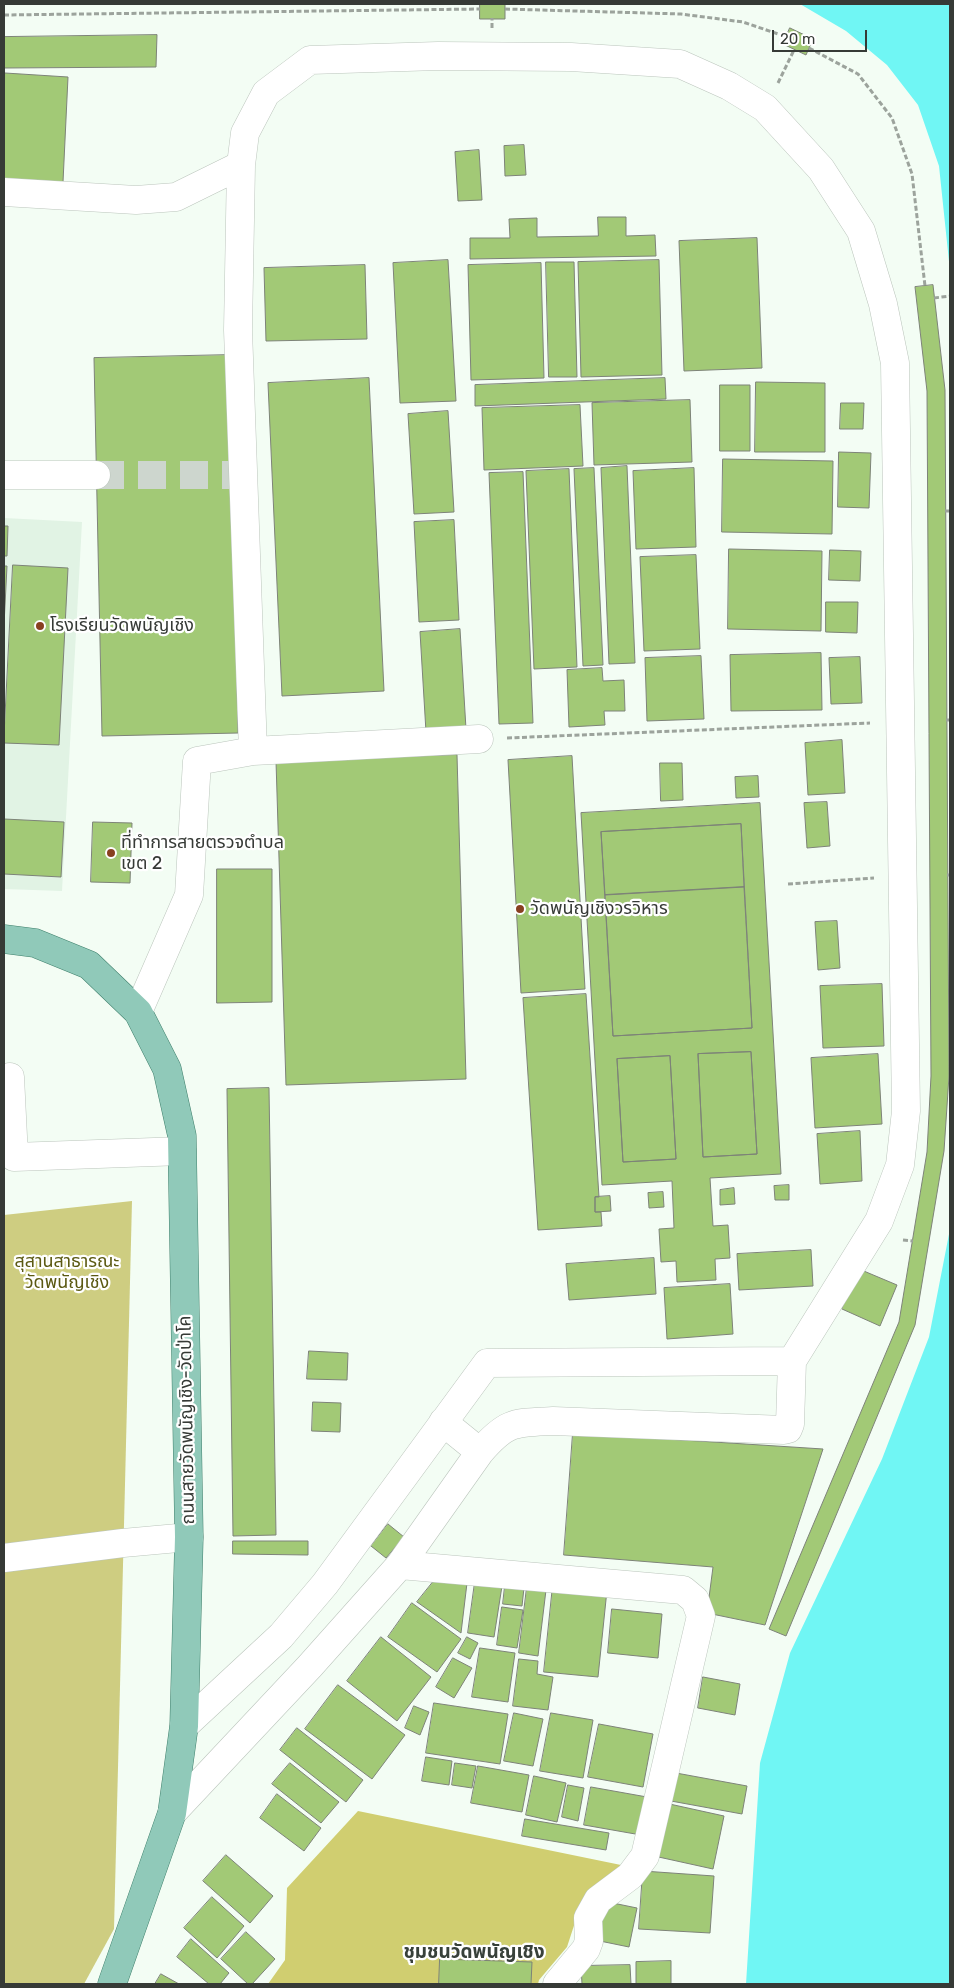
<!DOCTYPE html>
<html>
<head>
<meta charset="utf-8">
<style>
  body { margin:0 }
  #map { position:relative; width:954px; height:1988px; overflow:hidden; background:#f3fdf4; font-family:Rubik,sans-serif }
  canvas { display:block }
  .frame { position:absolute; inset:0; border:5px solid #363a36; pointer-events:none }
  .scale { position:absolute; left:772px; top:30px; width:95px; height:22px; box-sizing:border-box; border:2px solid #363a36; border-top:0; padding-left:6px; font-size:15px; line-height:18px; white-space:nowrap; color:#363a36; -webkit-text-stroke:4px #fff; paint-order:stroke }
</style>
</head>
<body>
<div id="map">
<canvas width="954" height="1988"></canvas>
<div class="frame"></div>
<div class="scale">20 m</div>
</div>
<script>
const g = document.querySelector('canvas').getContext('2d');
g.lineJoin = 'round';
function fillPath(path, color) { g.fillStyle = color; g.fill(path, 'evenodd'); }
function trace(path, color, width, dash) { g.strokeStyle = color; g.lineWidth = width; g.lineCap = dash ? 'butt' : 'round'; g.setLineDash(dash || []); g.stroke(path); }
function drawText(font, color, halo, rows, align = 'center') {
  g.font = font + ' Rubik,"Noto Sans Thai",sans-serif'; g.lineWidth = 4.5; g.setLineDash([]); g.textBaseline = 'middle'; g.strokeStyle = halo; g.fillStyle = color; for (const [text, x, y, turn = 0] of rows) {
    g.save(); g.translate(x, y); g.rotate((+turn || 0) * Math.PI / 180); g.textAlign = isNaN(turn) ? turn : align; if (halo) g.strokeText(text, 0, 0); g.fillText(text, 0, 0); g.restore();
  }
}
fillPath(new Path2D(`
  M4,518L82,522L62,891L4,889Z`), '#e1f3e4');
fillPath(new Path2D(`
  M132,1201L114,1929L84,1984H4V1215Z`), '#cecd81');
fillPath(new Path2D(`
  M358,1811L621,1865L582,1901L567,1947L539,1980L538,1984H268L285,1960L287,1888Z`), '#d0ce70');
fillPath(new Path2D(`
  M800,4H950V271L939,166L918,105L887,65L846,31Z
  M950,1229V1984H746L760,1763L790,1653L882,1459L929,1337Z`), '#70f6f4');
const building = new Path2D(`
  M480,4H505V19H480Z
  M790,28L813,39L806,55L783,44Z
  M157,35L156,67L4,68V37Z
  M5,73L68,77L63,182L4,180Z
  M524,145L526,175L505,176L504,146Z
  M479,150L482,200L458,201L455,152Z
  M598,217H626V236L655,235L656,256L470,259V238H510L509,219L537,218V237L598,236Z
  M757,238L762,368L684,371L679,241Z
  M448,260L456,401L400,403L393,263Z
  M659,260L662,375L581,377L578,262Z
  M546,262H574L577,377H549Z
  M541,263L544,378L471,380L468,265Z
  M365,265L367,339L266,341L264,268Z
  M933,285L945,390L949,1076L944,1151L915,1325L786,1636L769,1629L899,1322L927,1152L931,1076L927,391L915,287Z
  M230,355L238,733L102,736L94,358Z
  M369,378L384,691L282,696L268,383Z
  M665,378L666,399L475,406V385Z
  M756,382L825,383V452H755Z
  M720,385H750V451H720Z
  M690,400L692,462L594,465L592,403Z
  M841,403H864L863,429H840Z
  M580,405L583,466L484,470L482,408Z
  M448,411L454,512L414,514L408,414Z
  M839,452L871,453L869,508L838,507Z
  M723,459L833,461L832,534L722,532Z
  M627,466L635,663L609,664L601,468Z
  M594,468L603,665L583,666L574,469Z
  M694,468L696,547L636,549L633,471Z
  M569,469L577,667L534,669L526,471Z
  M523,472L533,723L499,724L489,473Z
  M454,520L459,620L419,622L414,522Z
  M4,526H8L7,556H4Z
  M729,549L822,551L821,631L728,629Z
  M830,550L861,551L860,581L829,580Z
  M696,555L700,649L644,651L640,557Z
  M13,565L68,568L59,745L4,743Z
  M4,566H7L4,625Z
  M826,602H858L857,633L826,632Z
  M460,629L466,729L426,732L420,632Z
  M821,653L822,710L731,711L730,655Z
  M701,656L704,719L647,721L645,658Z
  M860,657L862,703L831,704L829,658Z
  M602,668L603,681L624,680L625,711H604L605,725L569,727L567,670Z
  M842,740L845,793L808,795L805,743Z
  M457,755L466,1079L286,1085L276,761Z
  M572,756L585,989L521,993L508,760Z
  M660,763H682L683,800L661,801Z
  M758,776L759,797L736,798L735,777Z
  M827,802L830,846L807,848L804,803Z
  M760,803L781,1174L710,1178L713,1226L728,1225L730,1258L715,1259L716,1280L677,1282L676,1261L661,1262L659,1229L674,1228L672,1181L602,1185L581,813ZM741,824L752,1028L613,1036L601,832ZM751,1052L757,1154L703,1157L698,1054ZM670,1056L676,1159L623,1162L617,1059Z
  M4,819L64,822L61,877L4,874Z
  M93,822L132,823L130,883L91,882Z
  M741,824L744,887L605,895L601,832Z
  M217,869H272V1002L217,1003Z
  M744,887L752,1028L613,1036L605,895Z
  M837,921L840,968L818,970L815,922Z
  M882,984L884,1046L823,1048L820,986Z
  M586,994L599,1197H595V1212H601L602,1226L538,1230L523,998Z
  M751,1052L757,1154L703,1157L698,1054Z
  M878,1054L882,1124L815,1128L811,1058Z
  M670,1056L676,1159L623,1162L617,1059Z
  M269,1088L276,1535L233,1536L227,1089Z
  M860,1131L862,1181L820,1184L817,1134Z
  M789,1185V1200H775L774,1186Z
  M734,1188L735,1204L720,1205V1190Z
  M663,1192L664,1207L649,1208L648,1193Z
  M610,1196L611,1211L595,1212V1197Z
  M811,1250L813,1286L739,1290L737,1254Z
  M654,1258L656,1294L569,1300L566,1264Z
  M859,1269L897,1285L880,1326L842,1309Z
  M730,1284L733,1334L667,1339L664,1288Z
  M309,1351L348,1353L347,1380L307,1379Z
  M313,1402L341,1403L340,1432L312,1431Z
  M573,1433L823,1449L765,1625L707,1613L713,1567L564,1555Z
  M388,1524L404,1537L386,1558L371,1546Z
  M233,1541H308V1555L233,1554Z
  M437,1577L467,1583L461,1633L417,1602Z
  M475,1582L502,1586L494,1637L468,1633Z
  M553,1585L607,1590L598,1677L544,1672Z
  M505,1586L524,1588L522,1606L503,1604Z
  M527,1587L546,1590L538,1656L519,1653Z
  M412,1603L461,1639L437,1672L388,1637Z
  M502,1607L523,1610L517,1648L497,1645Z
  M612,1609L662,1614L658,1658L608,1653Z
  M381,1637L431,1677L397,1721L347,1681Z
  M467,1637L478,1643L470,1659L458,1653Z
  M480,1648L515,1653L508,1702L472,1697Z
  M453,1658L472,1668L454,1698L436,1687Z
  M519,1659L538,1661L537,1674L553,1677L548,1710L513,1706Z
  M703,1677L740,1684L735,1715L698,1708Z
  M338,1685L405,1735L372,1779L305,1729Z
  M434,1703L508,1714L500,1764L426,1753Z
  M414,1706L429,1712L420,1735L405,1728Z
  M514,1713L543,1719L533,1766L504,1761Z
  M551,1713L593,1720L583,1778L540,1771Z
  M599,1724L653,1734L643,1787L588,1777Z
  M297,1728L363,1780L346,1802L280,1750Z
  M426,1757L452,1761L449,1785L422,1781Z
  M290,1763L339,1802L321,1823L272,1784Z
  M455,1763L476,1766L472,1788L452,1785Z
  M478,1766L529,1775L522,1812L471,1803Z
  M676,1773L747,1786L742,1814L671,1801Z
  M534,1776L566,1783L557,1822L526,1815Z
  M568,1785L584,1788L578,1821L562,1817Z
  M591,1787L647,1797L641,1835L584,1825Z
  M277,1794L321,1828L304,1851L260,1818Z
  M665,1803L724,1816L713,1869L654,1856Z
  M525,1819L609,1833L606,1850L522,1836Z
  M226,1855L273,1896L250,1923L203,1881Z
  M643,1871L714,1876L710,1933L639,1929Z
  M212,1897L244,1926L217,1958L184,1928Z
  M603,1901L637,1908L629,1947L595,1940Z
  M246,1932L275,1959L252,1984H248L221,1959Z
  M191,1939L229,1973L220,1984H209L177,1957Z
  M440,1959L532,1962L531,1984H439Z
  M671,1961V1984H636V1962Z
  M630,1965L631,1984H582L581,1966Z
  M161,1974L179,1984H155Z`);
fillPath(building, '#a2c976');
trace(building, '#7d8378', 1);
trace(new Path2D(`
  M96,475H233`), '#cdd6ce', 28, [28, 14]);
const minor = new Path2D(`
  M4,192L136,200L176,197L241,165
  M4,475H96
  M253,751L479,739
  M138,1012L189,895L197,761L253,751L238,330L241,165L245,133L266,93L310,60L438,56L571,57L680,64L729,86L765,108L821,169L861,231L883,304L895,363L906,1111L900,1165L879,1221L792,1361L790,1424L788,1429L784,1430L553,1421C514,1423 507,1421 480,1452L400,1565L310,1666L172,1813
  M10,1077L14,1157L182,1151
  M443,1422L480,1452
  M4,1558L123,1543L189,1537
  M400,1565L683,1590L695,1600L701,1616L645,1856L630,1876L598,1900L588,1918L589,1941L586,1949L557,1984
  M184,1726L281,1636L325,1584L487,1363L792,1361`);
const major = new Path2D(`
  M4,939L35,943L89,965L138,1012L167,1069L182,1136L189,1537L184,1726L172,1813L112,1984`);
trace(minor, '#bbc5bc', 29);
trace(major, '#40806d', 29);
trace(new Path2D(`
  M505,9L681,14L743,22L787,37
  M4,15L480,9
  M492,28V18
  M809,48L858,74L892,118L912,174L925,286
  M778,83L794,50
  M934,298L950,296
  M945,511H950
  M946,720H950
  M507,738L870,723
  M947,875H950
  M788,884L874,878
  M903,1240L913,1241`), '#9ca39c', 3, [5, 2.5]);
trace(minor, '#fff', 28);
trace(major, '#90c9b9', 28);
for (const [x, y, r, color] of [
  [40,626,5,"#884020"],
  [111,853,5,"#884020"],
  [520,909,5,"#884020"]
]) { const dot = new Path2D(); dot.arc(x, y, r, 0, 2 * Math.PI); g.fillStyle = color; g.fill(dot); trace(dot, '#fff', 2); }
drawText('18px', '#363a36', '#fff', [
  ["โรงเรียนวัดพนัญเชิง",50,626],
  ["ที่ทำการสายตรวจตำบล",121,843],
  ["เขต 2",121,864],
  ["วัดพนัญเชิงวรวิหาร",530,909]
], 'left');
drawText('18px', '#5b5912', '#fff', [
  ["สุสานสาธารณะ",67,1262],
  ["วัดพนัญเชิง",67,1283]
]);
drawText('18px', '#363a36', '#fff', [
  ["ถนนสายวัดพนัญเชิง-วัดป่าโค",187,1420,-91]
]);
drawText('bold 19px', '#38413a', '#fff', [
  ["ชุมชนวัดพนัญเชิง",474,1953]
]);
</script>
</body>
</html>
